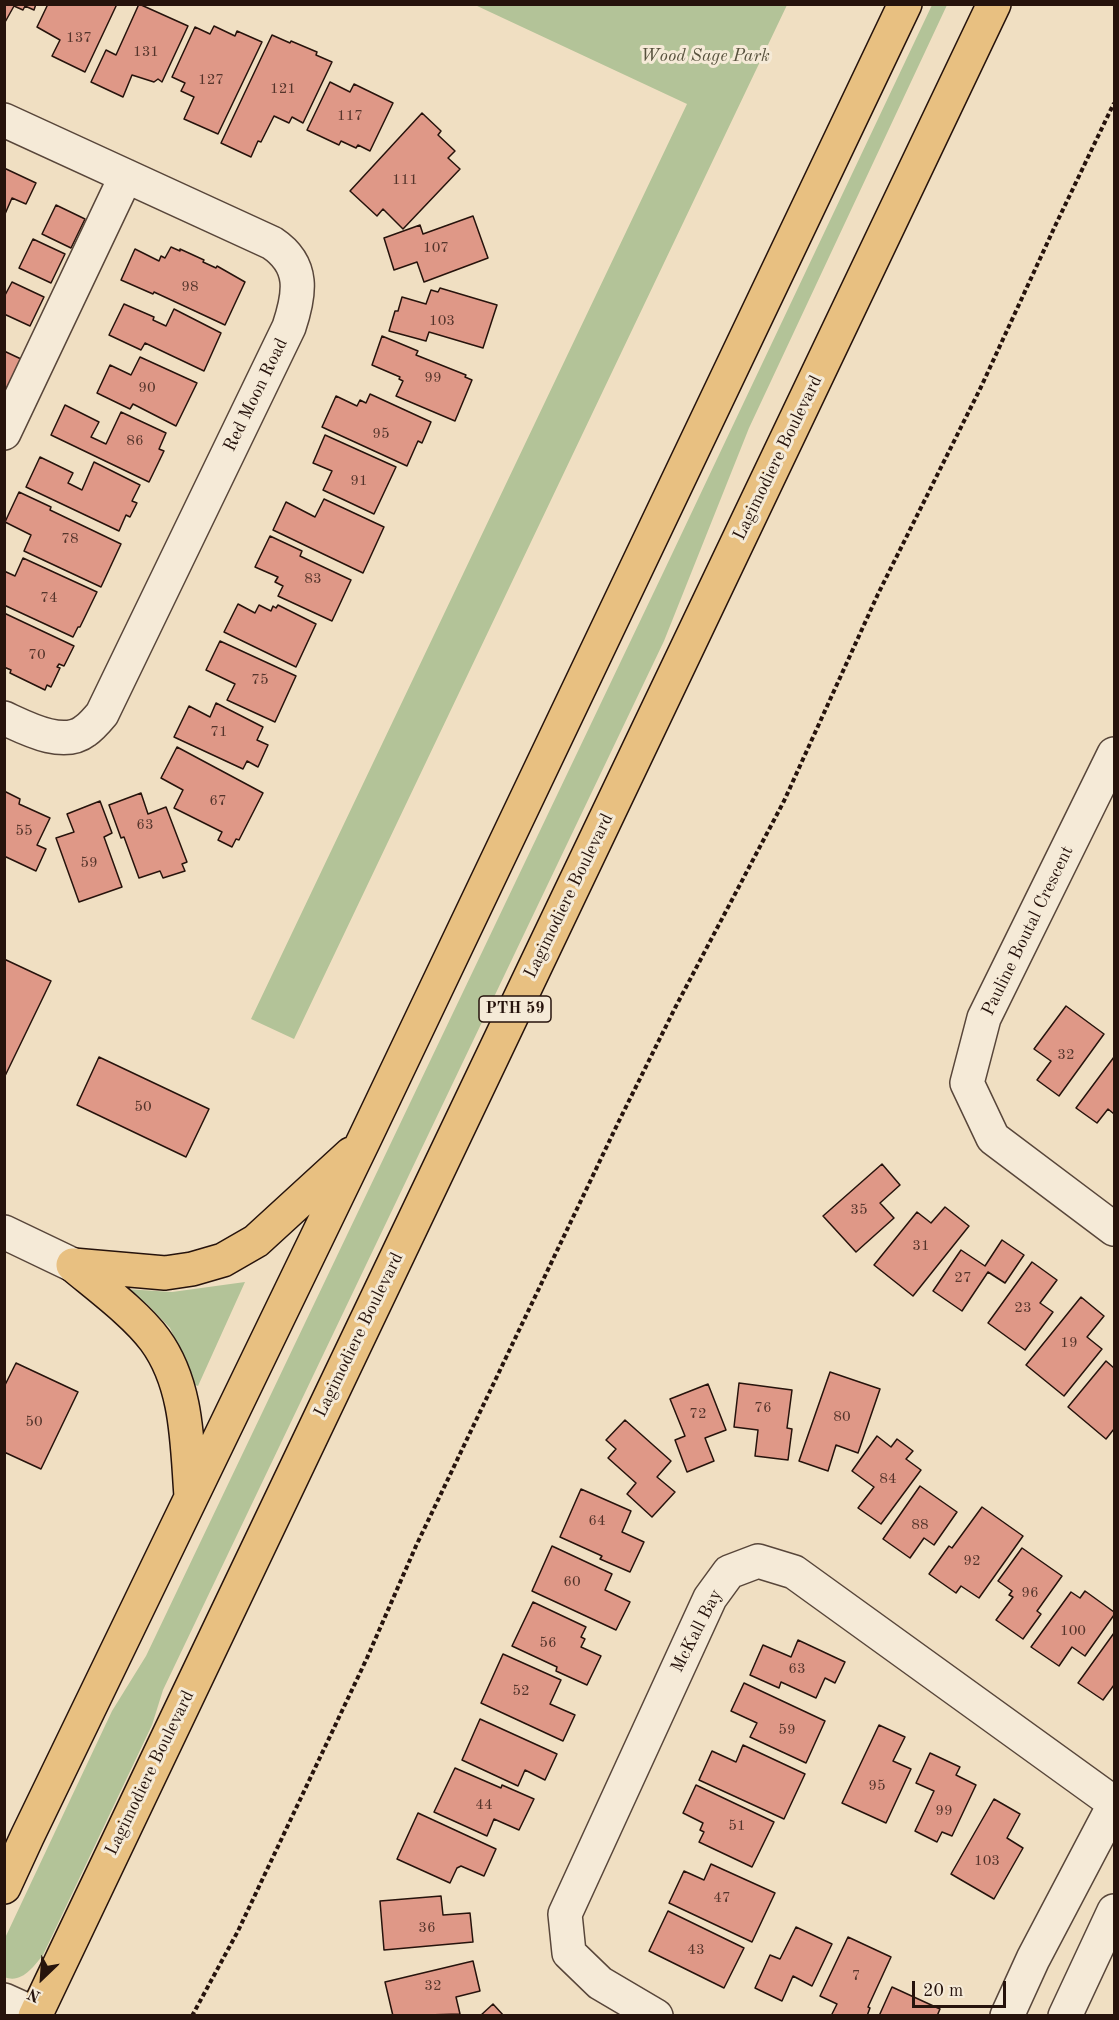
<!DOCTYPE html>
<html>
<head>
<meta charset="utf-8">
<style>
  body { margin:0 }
  #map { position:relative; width:1119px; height:2020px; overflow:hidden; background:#f0dfc2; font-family:"Old Standard TT",serif }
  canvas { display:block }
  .frame { position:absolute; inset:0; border:6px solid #26130c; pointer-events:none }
  .north { position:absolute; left:12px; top:1948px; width:60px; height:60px; -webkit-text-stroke:4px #f5ead7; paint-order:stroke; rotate:205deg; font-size:16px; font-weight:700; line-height:24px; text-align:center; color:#26130c }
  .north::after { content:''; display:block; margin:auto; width:21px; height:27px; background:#26130c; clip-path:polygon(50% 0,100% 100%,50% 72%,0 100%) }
  .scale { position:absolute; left:912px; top:1981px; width:94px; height:27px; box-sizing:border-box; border:3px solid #26130c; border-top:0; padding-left:8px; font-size:18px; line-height:21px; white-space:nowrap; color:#26130c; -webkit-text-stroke:4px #f5ead7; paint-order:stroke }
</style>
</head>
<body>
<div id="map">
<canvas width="1119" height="2020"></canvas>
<div class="frame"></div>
<div class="north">N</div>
<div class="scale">20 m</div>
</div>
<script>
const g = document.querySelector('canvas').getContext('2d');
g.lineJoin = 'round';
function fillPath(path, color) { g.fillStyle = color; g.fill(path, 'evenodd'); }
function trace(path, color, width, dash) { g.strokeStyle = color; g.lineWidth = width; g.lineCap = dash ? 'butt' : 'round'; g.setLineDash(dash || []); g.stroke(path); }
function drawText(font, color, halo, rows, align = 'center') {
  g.font = font + ' "Old Standard TT",serif'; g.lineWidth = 6; g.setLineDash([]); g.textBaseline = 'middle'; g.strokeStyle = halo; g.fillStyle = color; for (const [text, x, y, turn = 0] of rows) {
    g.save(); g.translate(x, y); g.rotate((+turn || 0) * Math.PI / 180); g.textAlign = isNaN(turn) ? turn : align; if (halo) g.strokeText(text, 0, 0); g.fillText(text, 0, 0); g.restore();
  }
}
fillPath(new Path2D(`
  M475,5H787L294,1039L251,1019L687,104Z
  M932,5H947L749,428L664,641L163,1690L152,1725L43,1955C33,1967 22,1984 4,1977L5,1938L112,1711L146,1656L663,573Z
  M245,1282L198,1386L195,1385L170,1328L147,1304L125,1289L172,1292Z`), '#b3c398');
const building = new Path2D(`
  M4,4H36L34,10L25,6L23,10L14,6L4,24Z
  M48,4H117L85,72L52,56L60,40L37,27Z
  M139,4L188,26L162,82L158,79L154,82L132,75L123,97L91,82L106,50L116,55Z
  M214,26L235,36L237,31L262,42L218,134L184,119L194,97L181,91L185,83L172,77L195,27L210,34Z
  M272,35L290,43L291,41L317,52L316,55L332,62L303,123L292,117L289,123L274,116L261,142L258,141L251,157L221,143Z
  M330,82L350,92L354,84L393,103L370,151L358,145L356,148L341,141L339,145L307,130Z
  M422,113L441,131L438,135L455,151L448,158L460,169L403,229L383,209L377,216L350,191Z
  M4,168L36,183L26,204L12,198L5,214Z
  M56,205L85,219L71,248L42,234Z
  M473,216L488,258L424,282L417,262L394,270L384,238L420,225L423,234Z
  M33,239L65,254L51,283L19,268Z
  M171,247L180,251V249L204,260L203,262L216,268L217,266L245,282L225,325L154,292L153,294L121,280L135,249L159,261L161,256L165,258Z
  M12,282L44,297L30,326L4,314V297Z
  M440,288L497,305L483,348L429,332L426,341L389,331L395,311H398L402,297L426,304L431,290L438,292Z
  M124,304L154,317L153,320L166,326L174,309L221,333L204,371L145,343L141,350L109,335Z
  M382,336L418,351L416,355L466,375L465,377L472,380L455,421L396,396L403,381L399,379L400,377L372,365Z
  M4,351L21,359L7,388L4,387Z
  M140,357L197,383L176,426L133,404L130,409L97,393L110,365L131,375Z
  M370,394L431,422L422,443L418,441L407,466L322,427L336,396L357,406L360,400L366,403Z
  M65,405L99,422L91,437L106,444L121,412L166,433L159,449L164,451L149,482L51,435Z
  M325,435L396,467L374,514L323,490L332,471L313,463Z
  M40,457L73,473L68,483L82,490L94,462L140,485L132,501L137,503L130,517L126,515L119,531L26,487Z
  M19,492L51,507L50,510L121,544L101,587L24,551L31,535L5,522Z
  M324,499L384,527L363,573L273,530L286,502L315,517Z
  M270,536L302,551L300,556L351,580L332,621L278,596L283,586L275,582L278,577L255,567Z
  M23,558L97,592L80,627H78L73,637L4,605V571L15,576Z
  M238,604L255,613L259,605L271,611L273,606L276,608L278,605L316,624L296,667L224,632Z
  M4,613L74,646L64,666L59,664L57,667L60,668L51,687L47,685L45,690L10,673L11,670L4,667Z
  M220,641L296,676L275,722L227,700L235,684L206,670Z
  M216,703L263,727L257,740L268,745L258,767L247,761L243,769L174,737L189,706L210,717Z
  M177,747L263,793L239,840L236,839L232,847L218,840L222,832L174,808L183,790L161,778Z
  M4,791L20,799L19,804L50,818L37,845L46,849L36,871L4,856Z
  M141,793L148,814L166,807L187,862L182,864L185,871L163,878L160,871L139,878L124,837L121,838L109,805Z
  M100,801L112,833L104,837L122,887L79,902L56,838L74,832L67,814Z
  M4,959L51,981L4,1078Z
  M1066,1006L1104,1034L1059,1096L1037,1080L1051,1061L1034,1049Z
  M99,1057L209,1109L186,1157L77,1105Z
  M1114,1057V1114L1108,1109L1097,1123L1076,1108Z
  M882,1164L900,1185L880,1203L894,1218L856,1252L823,1216Z
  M945,1207L969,1226L913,1296L874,1265L917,1212L931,1223Z
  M1002,1240L1024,1255L1005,1283L988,1272L962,1311L933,1291L961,1250L985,1266Z
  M1032,1262L1057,1280L1040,1303L1053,1312L1025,1350L988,1323Z
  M1081,1297L1104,1316L1087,1337L1102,1349L1064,1396L1026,1365Z
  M1106,1361L1114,1368V1429L1106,1439L1068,1407Z
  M16,1363L78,1392L41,1469L4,1452V1387Z
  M830,1372L880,1389L858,1453L836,1445L828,1471L799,1461Z
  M739,1383L792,1390L787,1428L792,1429L788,1460L755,1456L758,1430L734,1427Z
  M708,1384L726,1430L705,1438L714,1461L687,1472L675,1440L685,1436L670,1399Z
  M625,1420L671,1461L657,1477L675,1492L652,1517L627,1494L636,1483L608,1458L616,1449L606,1440Z
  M877,1436L891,1447L897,1439L913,1451L906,1459L921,1470L881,1524L858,1508L874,1487L852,1471Z
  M920,1486L957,1512L934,1545L924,1538L910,1558L883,1539Z
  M581,1489L631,1511L622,1532L644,1542L630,1572L600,1559L602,1556L560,1537Z
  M982,1507L1023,1536L979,1598L961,1586L956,1593L929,1574L949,1546L952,1548Z
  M552,1546L612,1574L605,1590L630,1602L616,1630L532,1591Z
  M1022,1548L1062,1576L1037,1611L1041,1614L1023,1639L996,1620L1013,1597L1009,1595L1012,1591L998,1581Z
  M1085,1591L1114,1612V1615L1085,1656L1072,1647L1059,1666L1031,1647L1071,1592L1080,1598Z
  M533,1602L586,1627L581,1637L585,1639L581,1647L601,1656L587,1685L556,1671L557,1667L512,1646Z
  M1114,1633V1685L1103,1700L1078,1683Z
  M798,1640L845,1662L835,1683L825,1678L816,1698L781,1682L779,1688L750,1675L763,1645L791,1657Z
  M503,1654L561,1680L550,1704L575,1715L563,1741L481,1703Z
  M744,1683L825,1721L806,1763L750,1737L757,1723L731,1711Z
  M480,1719L557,1754L545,1780L525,1770L518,1786L462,1760Z
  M879,1725L905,1737L893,1761L911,1769L886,1823L842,1803Z
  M743,1745L805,1774L784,1819L699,1780L712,1751L736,1762Z
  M930,1753L960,1767L956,1775L976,1785L952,1836L942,1832L937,1842L915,1831L934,1791L916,1783Z
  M455,1768L501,1788L502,1785L534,1799L519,1830L494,1819L487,1836L434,1812Z
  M696,1785L774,1822L752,1867L699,1842L704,1832L700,1830L703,1823L683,1813Z
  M994,1799L1020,1814L1007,1838L1023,1848L994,1899L951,1874Z
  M418,1813L496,1849L484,1876L461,1866L457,1868L450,1883L397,1859Z
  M711,1864L775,1893L752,1942L669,1903L684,1871L704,1880Z
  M441,1896L443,1915L470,1913L473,1942L384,1950L380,1901Z
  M668,1911L744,1948L724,1988L649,1951Z
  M796,1927L832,1944L812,1986L793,1976L782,2001L755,1988L770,1955L780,1959Z
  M848,1937L891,1957L868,2007L870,2008L867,2016H831L837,2004L820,1996Z
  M473,1961L480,1991L456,1997L460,2014L393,2016L385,1982Z
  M892,1987L940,2009L937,2016H879Z
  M493,2004L504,2016H480Z`);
fillPath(building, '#df9887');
trace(building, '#26130c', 1.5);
const minor = new Path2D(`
  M4,120L272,243C305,265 300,294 289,327L102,714C97,720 91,727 85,731C63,748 26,728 4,718
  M4,433L126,176
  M1114,754L984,1018L967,1083L993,1138L1114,1229
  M4,1232L73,1265
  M4,2000L35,2014
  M656,2016L600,1983L569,1953L565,1914L710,1598L729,1572L758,1561L794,1572L1114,1803
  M1007,2016L1033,1959L1114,1805
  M1065,2016L1114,1911`);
const major = new Path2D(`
  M73,1265L165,1273L192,1269L223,1260L256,1241L351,1154
  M73,1265C98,1286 136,1314 155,1340C188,1385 187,1444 191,1496
  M4,1887L27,1837L363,1142L905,4
  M35,2016L994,4`);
trace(minor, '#58463a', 36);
trace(major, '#26130c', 36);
trace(new Path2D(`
  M192,2016L238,1931L367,1658L416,1546L618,1123L675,1008L784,801L878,594L981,387L1056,224L1114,103`), '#26130c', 4, [4.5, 3]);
trace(minor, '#f5ead7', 33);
trace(major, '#e8c081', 33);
drawText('15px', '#54342b', null, [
  ["137",79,38],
  ["131",146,52],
  ["127",211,80],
  ["121",283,89],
  ["117",350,116],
  ["111",405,180],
  ["107",436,248],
  ["98",190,287],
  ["103",442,321],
  ["99",433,378],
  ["90",147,388],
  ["95",381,434],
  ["86",135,441],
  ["91",359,481],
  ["78",70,539],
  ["83",313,579],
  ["74",49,598],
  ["70",37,655],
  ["75",260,680],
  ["71",219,732],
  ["67",218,801],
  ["63",145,825],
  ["55",24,831],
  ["59",89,863],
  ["32",1066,1055],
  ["50",143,1107],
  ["35",859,1210],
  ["31",921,1246],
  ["27",963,1278],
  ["23",1023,1308],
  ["19",1069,1343],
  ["76",763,1408],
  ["72",698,1414],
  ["80",842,1417],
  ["50",34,1422],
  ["84",888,1479],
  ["64",597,1521],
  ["88",920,1525],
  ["92",972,1561],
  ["60",572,1582],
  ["96",1030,1593],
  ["100",1073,1631],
  ["56",548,1643],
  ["63",797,1669],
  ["52",521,1691],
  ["59",787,1730],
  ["95",877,1786],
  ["44",484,1805],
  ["99",944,1811],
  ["51",737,1826],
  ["103",987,1861],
  ["47",722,1898],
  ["36",427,1928],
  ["43",696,1950],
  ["7",856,1976],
  ["32",433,1986]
]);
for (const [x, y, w] of [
  [515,1009,72]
]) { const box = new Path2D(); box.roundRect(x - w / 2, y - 13, w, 26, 4.5); g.fillStyle = '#f5ead7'; g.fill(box); trace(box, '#26130c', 1.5); }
drawText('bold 16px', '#26130c', null, [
  ["PTH 59",515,1009]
]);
drawText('italic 18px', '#57513d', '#f5ead7', [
  ["Wood Sage Park",705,56]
]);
drawText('18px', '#26130c', '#f5ead7', [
  ["Red Moon Road",256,395,-64],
  ["Lagimodiere Boulevard",778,458,-64],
  ["Lagimodiere Boulevard",569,896,-64],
  ["Pauline Boutal Crescent",1028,931,-64],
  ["Lagimodiere Boulevard",359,1335,-64],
  ["McKall Bay",697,1631,-63],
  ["Lagimodiere Boulevard",150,1773,-64]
]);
</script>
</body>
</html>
